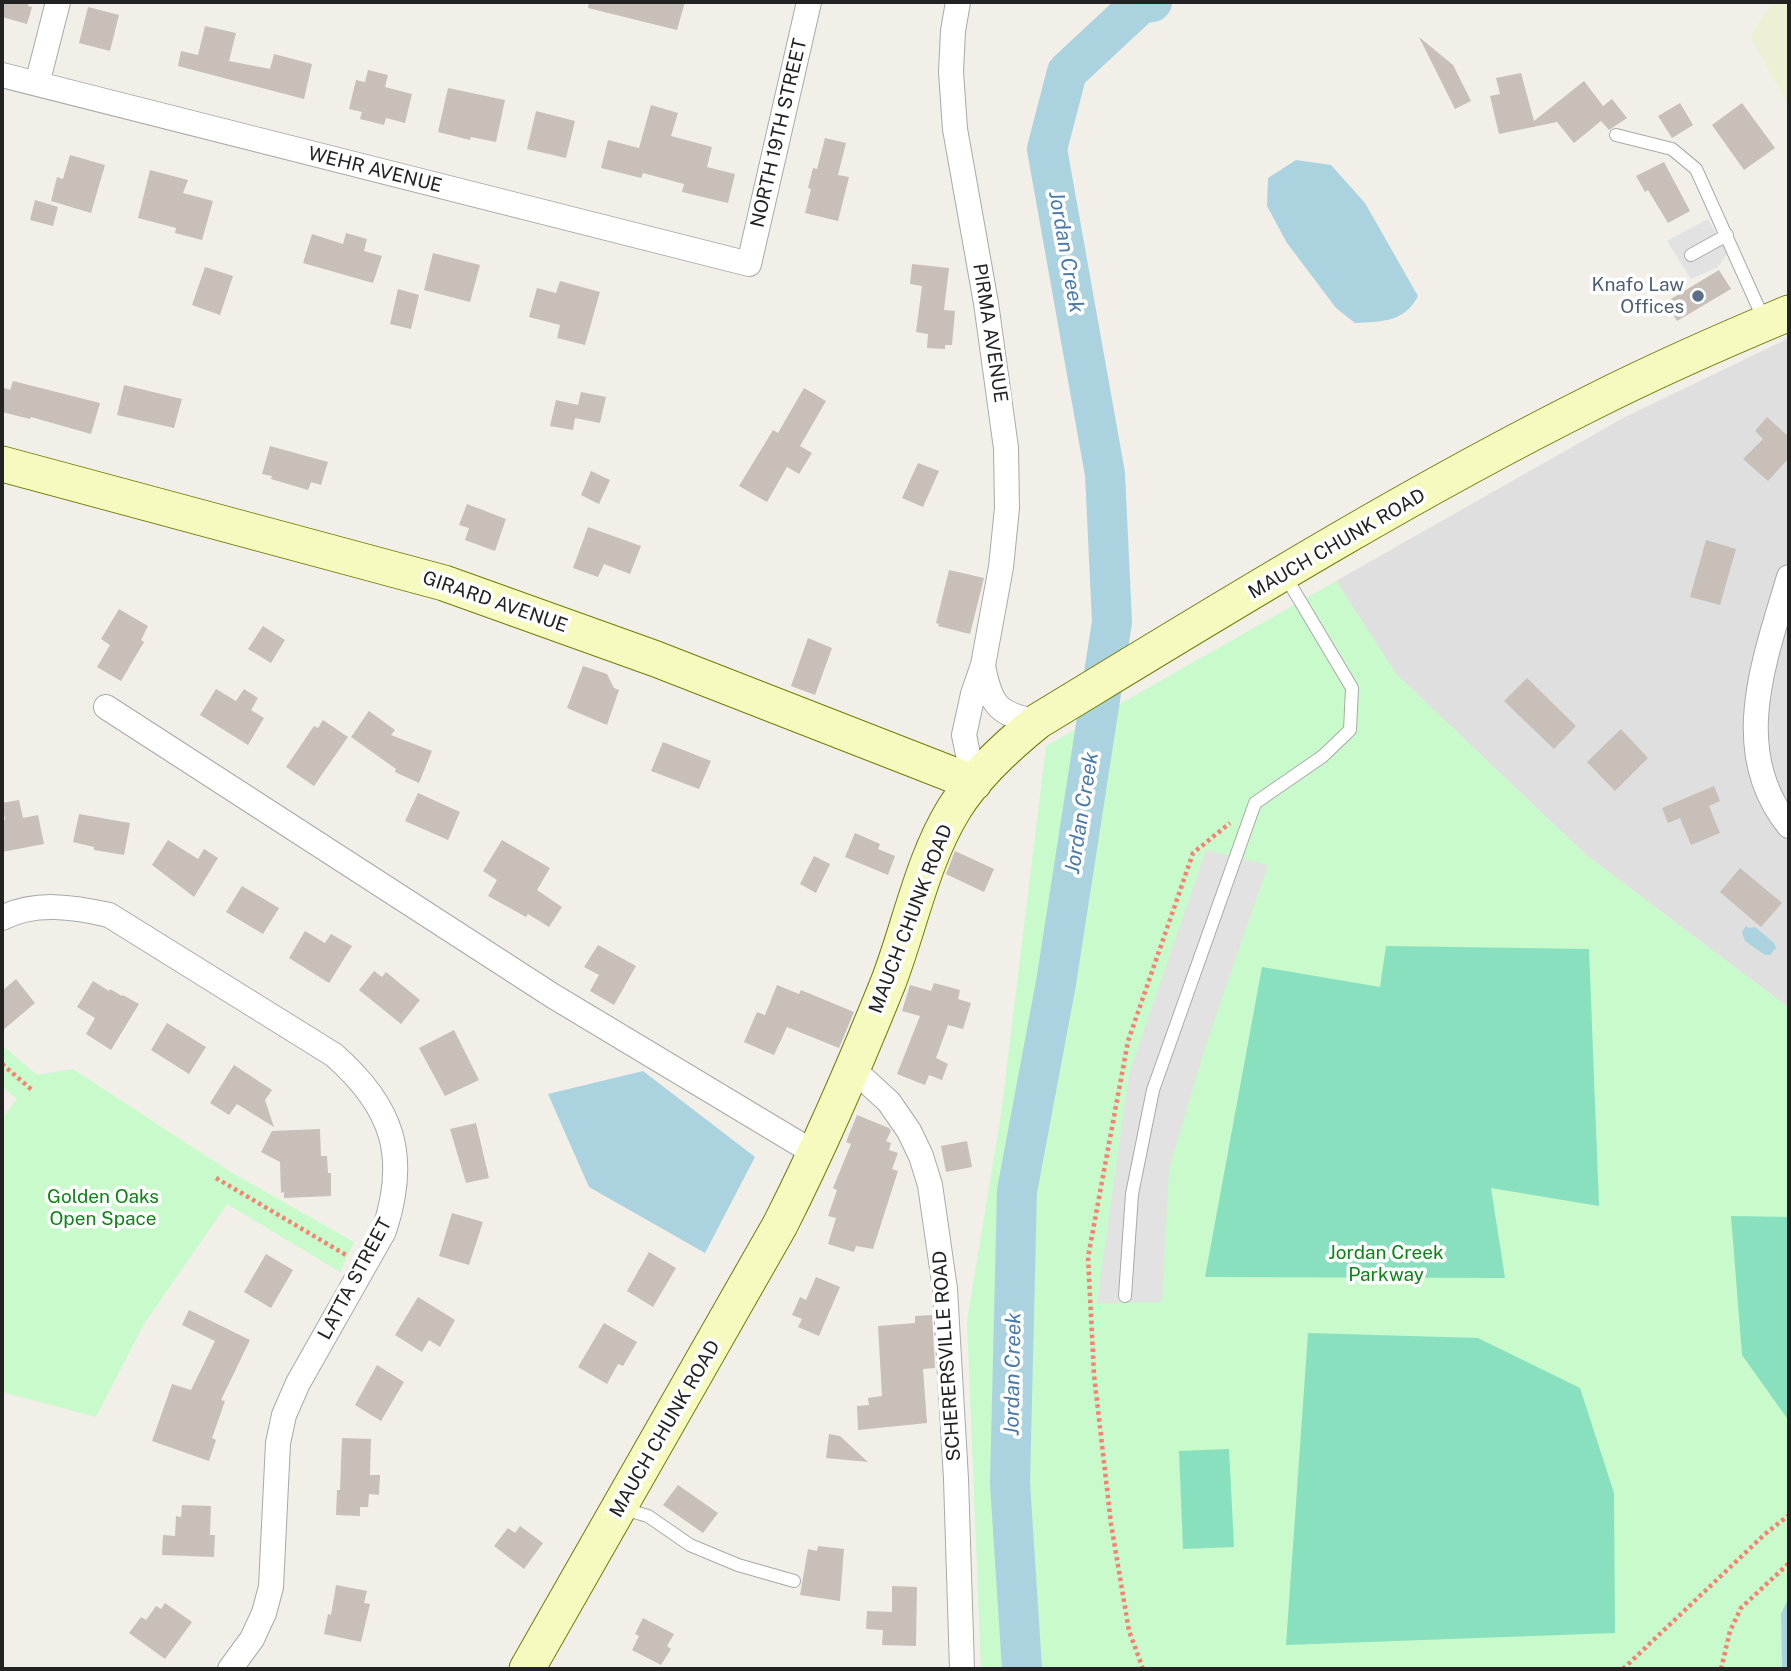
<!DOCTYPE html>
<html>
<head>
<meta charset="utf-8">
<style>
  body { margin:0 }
  #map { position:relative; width:1791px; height:1671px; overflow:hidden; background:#f2efe9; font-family:"Public Sans",sans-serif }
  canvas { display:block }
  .frame { position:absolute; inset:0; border:4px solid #222; pointer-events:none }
</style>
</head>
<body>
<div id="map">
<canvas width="1791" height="1671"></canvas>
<div class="frame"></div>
</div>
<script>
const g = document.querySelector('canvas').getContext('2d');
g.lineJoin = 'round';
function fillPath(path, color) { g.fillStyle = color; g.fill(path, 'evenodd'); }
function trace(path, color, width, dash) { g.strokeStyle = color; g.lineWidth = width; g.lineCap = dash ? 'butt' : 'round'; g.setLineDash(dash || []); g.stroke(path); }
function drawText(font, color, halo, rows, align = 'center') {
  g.font = font + ' "Public Sans",sans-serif'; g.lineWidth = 7; g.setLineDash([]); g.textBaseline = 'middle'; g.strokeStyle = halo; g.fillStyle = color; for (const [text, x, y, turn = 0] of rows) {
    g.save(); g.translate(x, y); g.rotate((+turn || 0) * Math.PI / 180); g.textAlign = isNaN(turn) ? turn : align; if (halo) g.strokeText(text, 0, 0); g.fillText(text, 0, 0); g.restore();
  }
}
fillPath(new Path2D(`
  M1789,338V1008L1586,855L1396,674L1336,581L1623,418Z`), '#e0dfdf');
fillPath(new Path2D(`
  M1772,2H1789V107L1750,36Z`), '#eef0d5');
fillPath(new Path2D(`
  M1336,581L1396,674L1586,855L1789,1008V1669H981L967,1321L1001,1114L1046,746Z
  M2,1045L37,1075L73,1069L229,1171L354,1242L340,1272L227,1204L144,1324L96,1417L2,1392V1118L17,1099L2,1086Z`), '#c8facc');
fillPath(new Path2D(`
  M1386,946L1589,949L1599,1206L1491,1188L1505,1278L1205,1277L1262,967L1380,987Z
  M1731,1216L1789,1217V1421L1742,1355Z
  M1308,1333L1478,1338L1580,1388L1614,1493L1615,1633L1286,1645Z
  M1229,1449L1234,1547L1183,1549L1179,1451Z`), '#88e0be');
fillPath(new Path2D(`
  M1708,219L1728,253L1718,267L1691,279L1667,241Z
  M1206,850L1268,865L1205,1047L1169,1170L1162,1302L1097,1303L1129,1074Z`), '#e2e2e2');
fillPath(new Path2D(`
  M1296,160L1331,165L1365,203L1418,296C1405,322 1381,322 1355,323L1336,308L1287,243L1267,206L1268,178Z
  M1746,926L1749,928L1755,927L1774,943L1776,948L1770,955H1765L1745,941L1742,932Z
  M643,1071L755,1157L705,1253L589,1187L548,1094Z
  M1789,1597V1669H1782L1781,1614Z`), '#aad3df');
trace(new Path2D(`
  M1022,1669L1010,1483L1017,1191L1056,983L1112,622L1105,474L1047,149L1067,72L1140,4L1152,2`), '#aad3df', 40);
fillPath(new Path2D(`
  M2,2H29L28,6L32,7L27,24L2,17Z
  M589,2H685L677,30L588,8Z
  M88,7L119,15L110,51L79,43Z
  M205,26L236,33L229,61L270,69L274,54L312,64L304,99L178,66L181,51L198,55Z
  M1419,37L1453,65L1471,101L1455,109Z
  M368,70L388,75L385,87L412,94L405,123L386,118L384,125L360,119L362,112L349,109L356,80L365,82Z
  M1521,73L1534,121L1584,81L1603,106L1612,99L1627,118L1609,130L1601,121L1574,143L1557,122L1499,134L1490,96L1500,94L1496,78Z
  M448,88L505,100L496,142L471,137L470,140L438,132Z
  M1680,103L1693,125L1672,138L1658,116Z
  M1742,103L1775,148L1744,170L1712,125Z
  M651,105L678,113L671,136L712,147L707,167L735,174L728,203L682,192L684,184L643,173L641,178L601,168L608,140L639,148Z
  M536,111L575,121L566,158L527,149Z
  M825,138L846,143L838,175L849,177L838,221L805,213L811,189L808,188L813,168L817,169Z
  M70,155L105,165L91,213L51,201L57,177L63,179Z
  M1664,162L1690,211L1668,223L1648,190L1645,192L1636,176Z
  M150,170L188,180L183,193L213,201L202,240L175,233L176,228L138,218Z
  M35,200L58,207L53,226L30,220Z
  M346,233L367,239L364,251L382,256L373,283L303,263L312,234L343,244Z
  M433,253L480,265L470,302L424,290Z
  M912,264L949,268L944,310L955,311L952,345H945V349L927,348L928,334L916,332L922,286L910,284Z
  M205,267L233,276L220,315L192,305Z
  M1719,270L1731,289L1677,321L1666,302Z
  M560,281L600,292L585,345L557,338L560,325L529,317L537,288L556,293Z
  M398,289L419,295L411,329L390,324Z
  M13,381L100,403L91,434L31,417L30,419L2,412V387L10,390Z
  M124,385L182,399L174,428L117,415Z
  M804,388L826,401L800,446L812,453L799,474L787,467L767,502L739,486L773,430L778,433Z
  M581,392L606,397L600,423L575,418L573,430L550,426L556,400L578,405Z
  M1767,417L1789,437V458L1768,481L1743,459L1763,439L1755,431Z
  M270,446L328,462L321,485L311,482L308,490L271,479L272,476L262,474Z
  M918,463L939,471L923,507L902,498Z
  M591,471L610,480L599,504L581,495Z
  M467,504L506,519L495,551L465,540L469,528L459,525Z
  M588,527L641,546L630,574L604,564L598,577L573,568Z
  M1706,540L1736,549L1720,605L1690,597Z
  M949,570L984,578L970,634L938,626L939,624L936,623Z
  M119,609L148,626L141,640L144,642L121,681L97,667L110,645L101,639Z
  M263,626L285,640L271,663L248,649Z
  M808,638L832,648L815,695L791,686Z
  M583,666L607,674L614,688L619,690L607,725L567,708Z
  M1527,678L1576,726L1554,749L1504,701Z
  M216,689L236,701L244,689L258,698L251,710L264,718L248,745L200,715Z
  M369,711L395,730L391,735L432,751L419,783L395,772L396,769L351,737Z
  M323,720L348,737L314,786L286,767L314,726L318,728Z
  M1621,729L1648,758L1615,791L1587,762Z
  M663,742L711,761L699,789L651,771Z
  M1714,786L1720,801L1709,806L1720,833L1691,845L1680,818L1668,823L1662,808Z
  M418,793L460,812L448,840L405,821Z
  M19,800L23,818L38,815L44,844L2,852V821L5,820L2,803Z
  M79,814L130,823L124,855L94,850V847L73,842Z
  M855,833L880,844L878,849L895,856L888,875L845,857Z
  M168,840L198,859L204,849L218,858L194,897L152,865Z
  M502,840L550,868L537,890L562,907L549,927L528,914L526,917L488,896L497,880L483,871Z
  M955,851L994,869L984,892L946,874Z
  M814,856L830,864L816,893L800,884Z
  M1740,868L1782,903L1761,927L1720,892Z
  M242,886L279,908L263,934L226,912Z
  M305,931L325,943L331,934L352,946L329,983L289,958Z
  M598,945L636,966L614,1005L590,991L599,975L584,967Z
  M374,971L382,977L386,972L420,1000L401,1024L359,990Z
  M16,979L35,1003L2,1031V991Z
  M93,981L109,991L110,989L122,996L123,995L139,1004L111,1050L86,1034L95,1018L77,1007Z
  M934,983L960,990L958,999L971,1003L963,1029L948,1025L936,1058L948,1064L942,1080L929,1075L925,1085L897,1074L920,1016L902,1011L910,985L931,991Z
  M777,985L799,994L801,990L854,1012L839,1048L787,1027L774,1055L744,1042L757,1012L765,1015Z
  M167,1023L206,1047L189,1074L151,1050Z
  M454,1030L479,1080L445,1096L419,1048Z
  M234,1065L272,1090L265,1100L274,1127L237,1104L229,1115L210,1103Z
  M857,1115L889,1128L891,1131L886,1141L891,1143L889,1150L898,1153L892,1169L898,1171L873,1249L856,1246L854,1252L828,1244L836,1218L828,1216L837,1190L833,1188L851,1144L846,1142Z
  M476,1123L489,1178L466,1183L450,1129Z
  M320,1129L321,1156H327L328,1173H331V1196L284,1198V1192L281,1193L280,1162L261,1152L272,1131Z
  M967,1141L972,1167L946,1172L941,1146Z
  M452,1213L483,1222L469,1265L439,1256Z
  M649,1252L676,1268L653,1307L627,1291Z
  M266,1254L293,1270L271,1308L244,1292Z
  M816,1277L840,1287L819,1336L798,1327L802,1319L792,1315L800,1297L806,1300Z
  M418,1297L455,1320L440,1347L429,1340L422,1352L395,1335Z
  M189,1310L250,1340L221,1400L225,1401L212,1438L216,1440L209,1461L152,1441L172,1384L191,1390L215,1341L182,1325Z
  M932,1315L935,1368L923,1369L927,1423L858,1430L857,1406L869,1405L868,1398L882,1396L878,1326L915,1323V1316Z
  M604,1323L637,1342L623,1366L618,1364L607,1384L578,1367Z
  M377,1365L404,1382L381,1421L355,1405Z
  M829,1434L840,1436L868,1462L826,1458Z
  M342,1438L371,1439L370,1475H380L379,1495L369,1494L368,1507H360V1516L336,1515L337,1490H340Z
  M678,1485L718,1513L703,1533L663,1505Z
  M182,1505L211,1506L210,1535H215L214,1557L162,1555L163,1535L175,1536L176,1516L181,1517Z
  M520,1526L543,1543L524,1569L494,1546L508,1528L515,1533Z
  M818,1546L844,1549L840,1601L800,1595L808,1549L817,1551Z
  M336,1585L367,1591L364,1603L370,1604L361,1642L324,1634L328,1614L331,1615Z
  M892,1586L917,1587L916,1646L882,1645L883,1630L866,1629L867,1611L892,1612Z
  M165,1603L192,1622L165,1659L129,1633L141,1617L146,1620L156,1606L161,1609Z
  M643,1618L674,1634L667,1646L671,1649L661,1665L632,1650L639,1636L635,1634Z`), '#c7bfb8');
const lane = new Path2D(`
  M1616,135L1672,149L1696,169L1765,322
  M1691,255L1727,235
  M1125,1296L1132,1194L1153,1090L1255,803L1323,756L1350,730L1352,688L1284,574
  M620,1508L648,1516L690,1545L738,1565L794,1581`);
const street = new Path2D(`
  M958,2L953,31L951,72L955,129L986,303L1006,448L1007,508L1001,567L983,665L973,694L964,735L974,783
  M2,75L749,264L809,2
  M37,84L58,2
  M1789,577C1765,659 1728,751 1789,826
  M983,665C990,704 998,716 1038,721
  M106,707L553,996L816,1154
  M2,918C35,901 74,907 109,915L334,1055C393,1107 409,1156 384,1231L298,1383L284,1415L278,1443L271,1587L264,1613L252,1639L230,1669
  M853,1069L889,1102L909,1131L921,1156L930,1185L945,1289L956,1479L962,1669`);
const secondary = new Path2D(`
  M2,464L444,583L656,659L974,783
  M527,1669L780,1225C820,1146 855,1065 888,983C910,926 922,861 954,809C975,775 1007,746 1038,721C1219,611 1401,498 1591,403C1656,370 1722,341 1789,313`);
trace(lane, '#a9a9a9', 14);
trace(street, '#a9a9a9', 26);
trace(secondary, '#707d05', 37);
trace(new Path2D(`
  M2,1064L32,1090
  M216,1178L346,1255
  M1143,1669L1129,1631L1111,1524L1094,1375L1088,1257L1128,1041L1193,853L1230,823
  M1623,1669L1765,1534L1789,1515
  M1721,1669L1730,1631L1741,1608L1789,1563`), '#fa8072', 4.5, [3.5, 3.5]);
trace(lane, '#fff', 12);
trace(street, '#fff', 24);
trace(secondary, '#f7fabf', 35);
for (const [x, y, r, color] of [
  [1698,296,7,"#5c6f8a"]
]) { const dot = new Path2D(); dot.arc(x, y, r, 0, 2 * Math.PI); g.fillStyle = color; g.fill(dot); trace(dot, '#fff', 2.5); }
drawText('19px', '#222', '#fff', [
  ["NORTH 19TH STREET",779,133,-77],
  ["WEHR AVENUE",375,170,14],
  ["PIRMA AVENUE",990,333,81],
  ["MAUCH CHUNK ROAD",1337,544,-30],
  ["GIRARD AVENUE",495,602,19],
  ["MAUCH CHUNK ROAD",911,919,-69],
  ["LATTA STREET",355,1279,-62],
  ["SCHERERSVILLE ROAD",947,1356,-94],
  ["MAUCH CHUNK ROAD",665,1429,-60]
]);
drawText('19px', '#4e5e75', '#fff', [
  ["Knafo Law",1684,285],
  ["Offices",1684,307]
], 'right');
drawText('19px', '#0c8416', '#fff', [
  ["Golden Oaks",103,1197],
  ["Open Space",103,1219],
  ["Jordan Creek",1386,1253],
  ["Parkway",1386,1275]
]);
drawText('italic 21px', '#4a7aab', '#fff', [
  ["Jordan Creek",1066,252,80],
  ["Jordan Creek",1082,813,-81],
  ["Jordan Creek",1013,1374,-89]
]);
</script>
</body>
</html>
